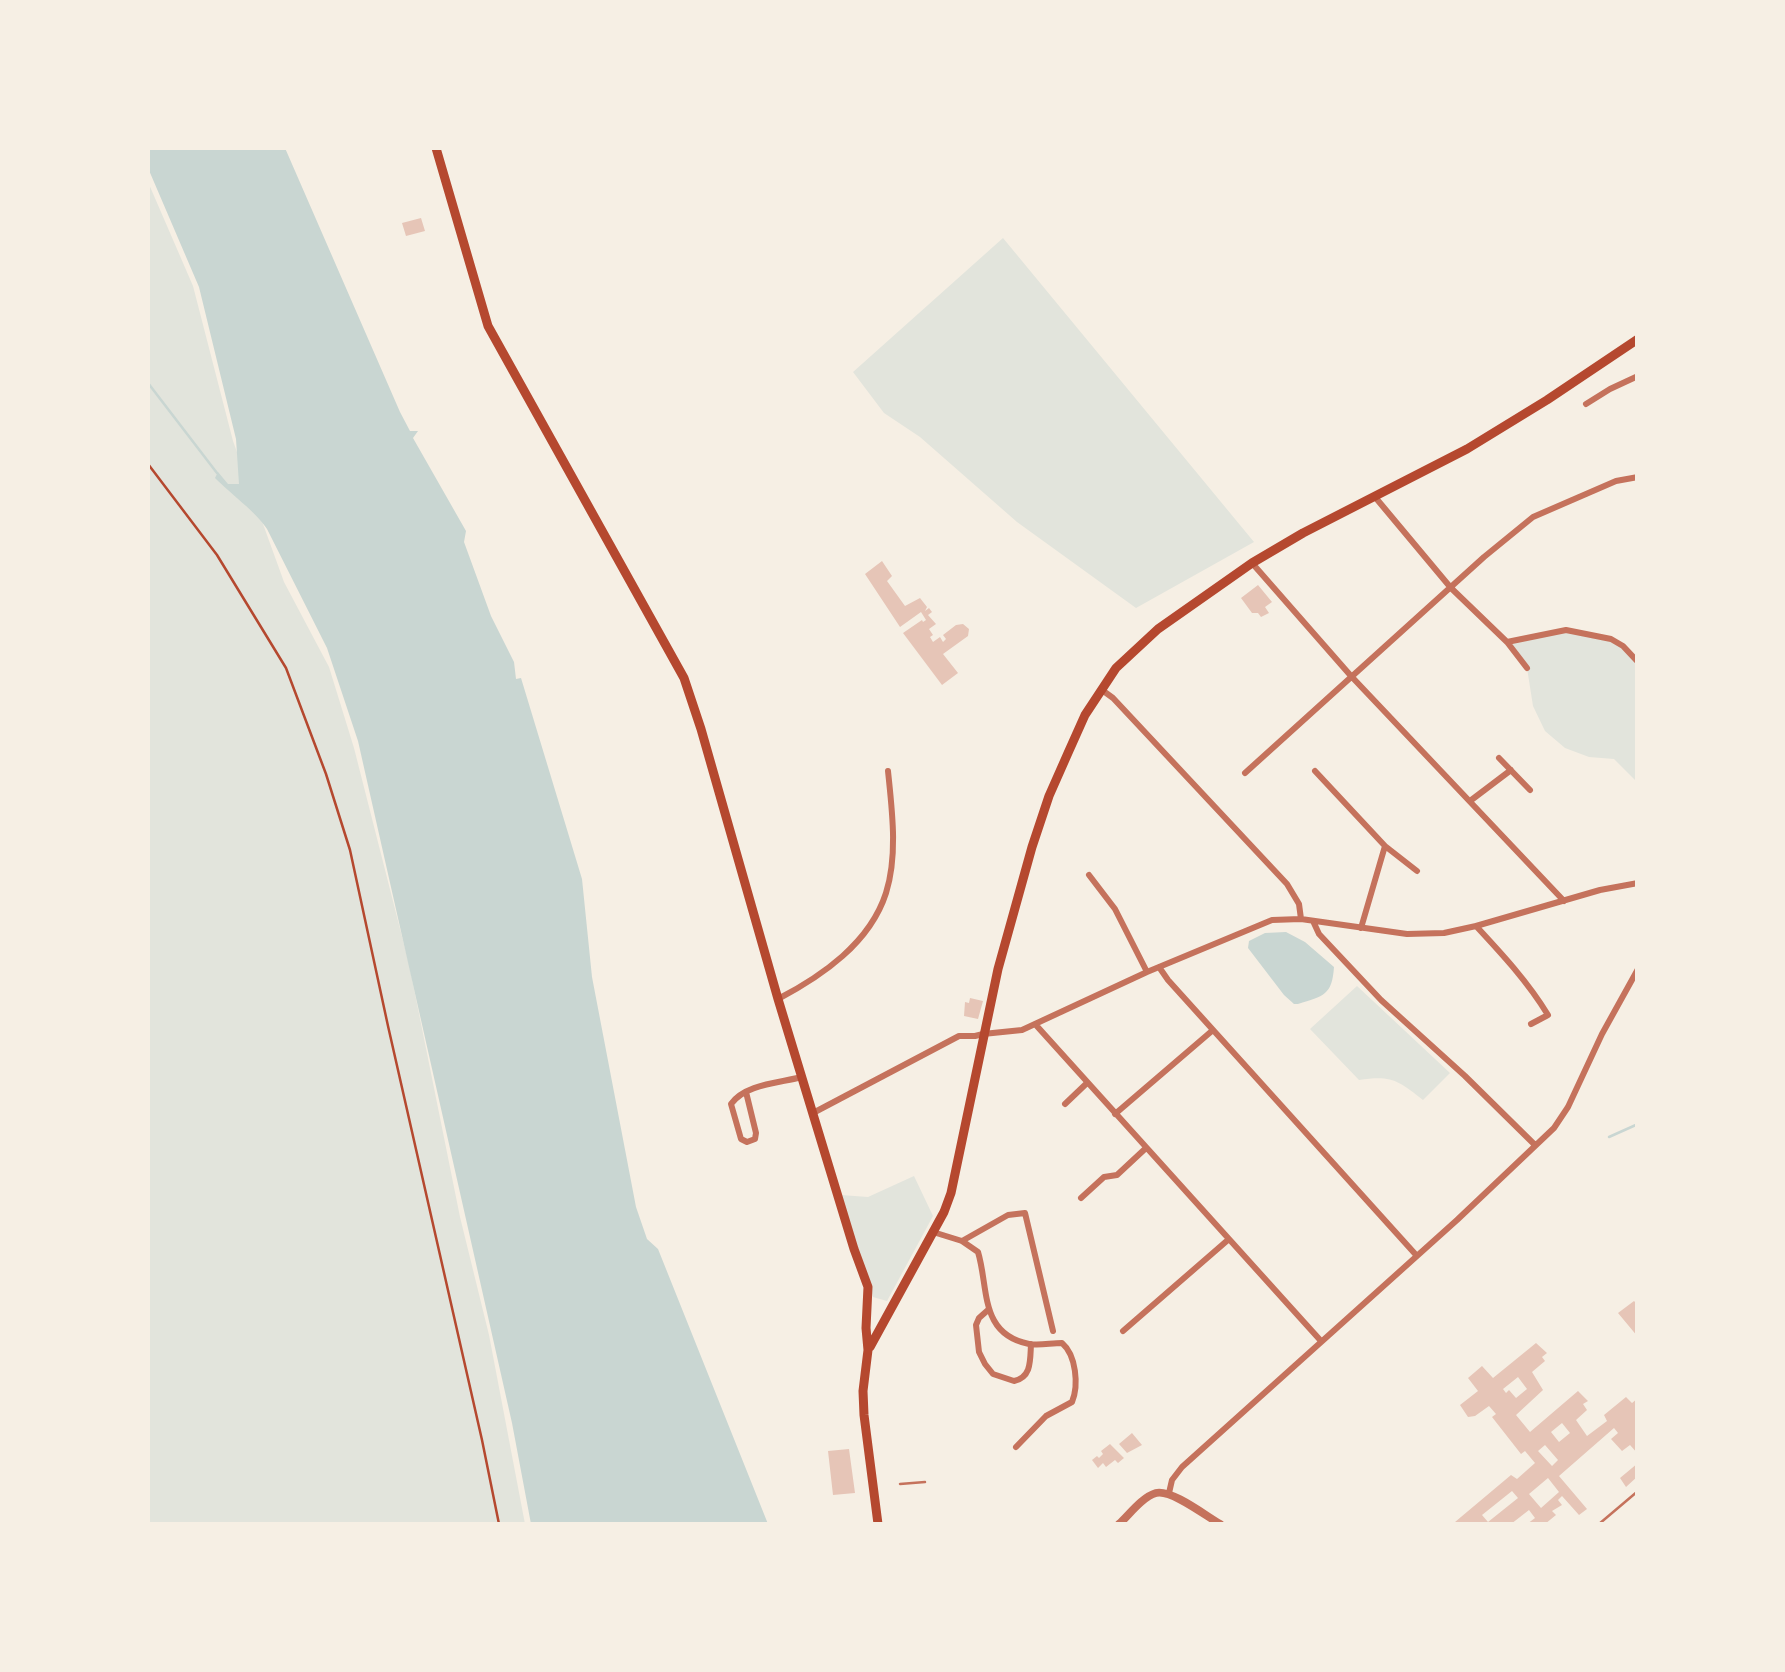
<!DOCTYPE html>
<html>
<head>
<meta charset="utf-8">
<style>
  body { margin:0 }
  #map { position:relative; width:1785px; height:1672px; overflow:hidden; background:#f6efe4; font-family:Commissioner,sans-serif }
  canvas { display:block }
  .frame { position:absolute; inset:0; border:150px solid #f6efe4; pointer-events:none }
</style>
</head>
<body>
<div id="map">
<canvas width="1785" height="1672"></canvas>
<div class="frame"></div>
</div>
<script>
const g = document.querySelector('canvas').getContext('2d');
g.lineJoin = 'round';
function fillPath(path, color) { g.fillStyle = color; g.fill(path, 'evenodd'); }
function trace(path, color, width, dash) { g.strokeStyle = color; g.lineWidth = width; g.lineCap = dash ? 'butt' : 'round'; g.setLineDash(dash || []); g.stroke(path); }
fillPath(new Path2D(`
  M148,182L193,286L233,441L284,582L329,667L354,748L409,964L460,1217L489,1335L525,1524H148Z
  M1003,238L1254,542L1136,608L1017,522L920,437L884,413L853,372Z
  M1566,630L1611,639L1637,662V782L1614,759L1589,757L1565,748L1545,731L1533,706L1527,668L1507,642Z
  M1357,986L1450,1073L1423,1100C1398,1080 1391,1075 1359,1080L1310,1029Z
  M914,1176L933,1216L887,1301L873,1297L841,1195L868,1197Z`), '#e2e4dc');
fillPath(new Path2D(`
  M148,148H285L400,412L410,431H418L413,438L466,531L464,542L491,616L514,662L516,679L521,678L582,879L592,977L636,1207L647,1239L658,1249L768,1524H531L512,1423L358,741L327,648L267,529C256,512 231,494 215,478L218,472L228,484H239L236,439L199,287L148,168Z
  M1286,932L1305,942L1334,967C1332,995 1324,996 1298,1004H1294L1284,995L1248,948L1249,941L1265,933Z`), '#c9d6d2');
trace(new Path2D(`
  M148,383L217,473
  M1609,1137L1638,1124`), '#c9d6d2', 2.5);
fillPath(new Path2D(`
  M421,218L425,231L406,236L402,223Z
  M882,561L892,576L887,581L905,606L920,598L927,607L925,611L929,608L932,612L928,615L936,624L929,629L933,635L930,637L933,642L940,637L943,642L946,639L943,635L956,625L963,624L969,629L968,636L943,654L958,673L942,685L903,633L922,620L923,622L926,620L921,612L900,627L865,574Z
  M1258,585L1272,602L1265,607L1269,613L1261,617L1258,613H1252L1241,598Z
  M970,998L983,1001L978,1019L964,1016L965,1002L969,1003Z
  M1634,1301L1638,1305V1337L1618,1313Z
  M1536,1343L1547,1353L1542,1357L1545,1361L1532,1372L1543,1390L1516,1415L1530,1432L1578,1391L1588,1401L1583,1404L1587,1410L1576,1420L1587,1436L1607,1421L1604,1415L1626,1397L1632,1403L1638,1398V1454L1630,1445L1622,1451L1611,1439L1618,1433L1614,1428L1559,1476L1587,1509L1579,1515L1562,1496L1558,1500L1562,1505L1552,1511L1556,1515L1545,1524H1527L1535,1518L1529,1510L1511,1524H1457L1455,1522L1511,1475L1517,1479L1535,1463L1525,1451L1521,1454L1492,1417L1496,1414L1489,1406L1475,1416L1468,1417L1460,1405L1478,1391L1468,1378L1482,1366L1493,1378ZM1518,1377L1527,1389L1516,1398L1509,1390L1506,1393L1503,1389ZM1562,1423L1570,1433L1559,1442L1551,1432ZM1545,1445L1558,1460L1552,1466L1538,1451ZM1548,1478L1559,1492L1541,1508L1529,1494ZM1512,1491L1518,1498L1488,1522L1482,1515Z
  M1132,1433L1142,1445L1127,1453L1119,1444Z
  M1110,1444L1124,1458L1118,1463L1115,1460L1106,1467L1103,1463L1098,1468L1092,1460L1097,1456L1099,1458L1103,1454L1101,1451Z
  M849,1449L855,1493L833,1495L828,1451Z
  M1638,1463V1476L1626,1487L1620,1478Z`), '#e6c5b7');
trace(new Path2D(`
  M148,464L217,555L286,668L326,774L350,850L388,1026L482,1440L499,1524`), '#b5482f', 2.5);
trace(new Path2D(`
  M900,1484L925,1482
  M1599,1524L1638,1491`), '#c5725c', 2.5);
trace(new Path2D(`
  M1586,404L1610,389L1638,376
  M1375,497L1451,588L1507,642L1566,630L1611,639L1623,646L1638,662
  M1252,563L1351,676L1564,901
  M1507,642L1527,668
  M1102,690L1113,698L1287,884L1299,904L1301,919
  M1499,758L1530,790
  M1315,771L1385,846L1361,928
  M1245,773L1484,557L1533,517L1616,481L1638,477
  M1470,801L1511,770
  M1385,846L1417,871
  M1089,875L1115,909L1147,972
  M1313,921L1319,934L1381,1000L1465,1076L1535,1145
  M1476,926C1502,954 1528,982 1548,1015L1531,1024
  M1159,967L1168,980L1417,1256
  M778,999C822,976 870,943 886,893C898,855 892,810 888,771
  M1035,1024L1321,1341
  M746,1092L756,1133L755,1139L747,1142L741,1139L731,1104C745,1084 779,1083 802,1077
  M1065,1104L1087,1083
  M813,1113L959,1036H975L983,1034L1022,1030L1147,972L1272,920L1301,919L1407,934L1444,933L1476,926L1600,890L1638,883
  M1115,1114L1213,1030
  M1081,1198L1104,1177L1117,1175L1146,1148
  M933,1232L962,1241L978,1252C989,1288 979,1334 1029,1344C1039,1346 1051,1343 1062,1343C1076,1355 1079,1385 1072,1402L1046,1416L1016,1447
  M962,1241L1008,1215L1025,1213L1053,1331
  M988,1310L979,1318L976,1325L979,1352L985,1364L993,1374L1014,1381C1032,1377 1030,1360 1031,1344
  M1123,1331L1229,1239
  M1169,1493L1172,1480L1182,1467L1457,1220L1554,1128L1568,1107L1602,1034L1638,969`), '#c5725c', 6);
trace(new Path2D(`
  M1119,1524C1129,1515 1142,1497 1156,1493C1171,1489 1206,1516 1220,1524`), '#c5725c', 8);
trace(new Path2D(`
  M436,148L488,326L684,678L701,729L778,999L854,1249L868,1287L866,1328L868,1350L863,1391L864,1415L878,1524
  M870,1347L944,1212L951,1193L998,969L1032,847L1049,796L1068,753L1085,715L1116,668L1158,629L1252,563L1303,533L1467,449L1547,400L1638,339`), '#b5482f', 9);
</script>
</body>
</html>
